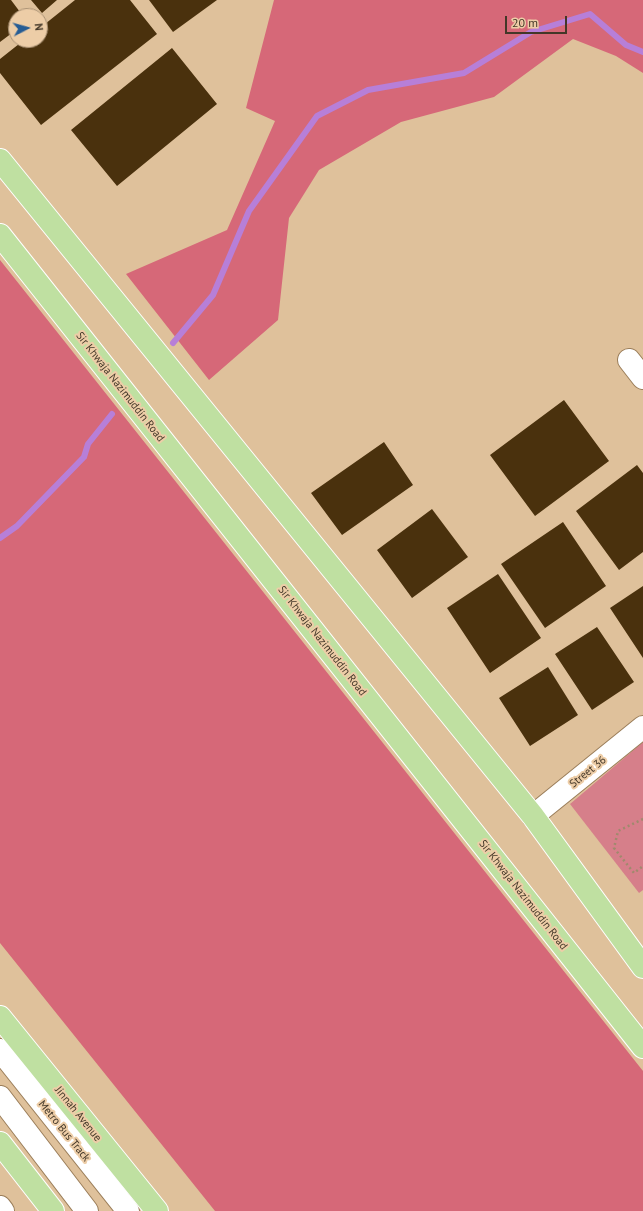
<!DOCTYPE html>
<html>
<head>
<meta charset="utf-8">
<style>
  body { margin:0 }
  #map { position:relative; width:643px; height:1211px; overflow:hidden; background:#dfc19b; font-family:"PT Sans",sans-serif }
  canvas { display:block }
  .north { position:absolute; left:8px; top:8px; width:40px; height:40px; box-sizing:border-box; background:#edcda7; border:1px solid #a99174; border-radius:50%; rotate:84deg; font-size:11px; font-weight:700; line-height:16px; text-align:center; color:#433728 }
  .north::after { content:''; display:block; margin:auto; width:14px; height:18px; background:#265c94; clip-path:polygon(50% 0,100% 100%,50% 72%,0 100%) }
  .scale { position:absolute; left:505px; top:16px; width:62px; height:18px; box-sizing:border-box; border:2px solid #433728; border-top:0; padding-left:5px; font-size:12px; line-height:14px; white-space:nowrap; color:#433728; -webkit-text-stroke:3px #edcda7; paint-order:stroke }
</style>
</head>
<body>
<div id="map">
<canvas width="643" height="1211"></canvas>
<div class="north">N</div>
<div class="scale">20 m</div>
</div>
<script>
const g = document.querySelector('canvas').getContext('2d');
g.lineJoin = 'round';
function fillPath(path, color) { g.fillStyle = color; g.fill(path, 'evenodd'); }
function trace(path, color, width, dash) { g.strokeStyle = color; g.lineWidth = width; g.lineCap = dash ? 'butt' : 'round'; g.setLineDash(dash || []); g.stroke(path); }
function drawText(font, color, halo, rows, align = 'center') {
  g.font = font + ' "PT Sans",sans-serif'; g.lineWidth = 4; g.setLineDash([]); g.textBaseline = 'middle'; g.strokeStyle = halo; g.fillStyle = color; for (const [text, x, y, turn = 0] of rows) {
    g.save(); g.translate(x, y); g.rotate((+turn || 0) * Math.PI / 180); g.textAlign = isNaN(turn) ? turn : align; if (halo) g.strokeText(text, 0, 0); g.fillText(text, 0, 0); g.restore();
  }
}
fillPath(new Path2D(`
  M643,742V890L639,893L570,804Z`), '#d67f8a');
fillPath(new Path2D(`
  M274,0H643V73L616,56L573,39L494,97L401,122L319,170L289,218L278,320L209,380L126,274L227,230L275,121L246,108Z
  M0,260L643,1071V1211H215L0,943Z`), '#d66878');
trace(new Path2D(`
  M173,343L213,295L249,211L317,116L368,90L464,73L531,32L590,14L626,45L643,52
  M0,538L17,526L84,457L88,444L112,414`), '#b77fd8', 6);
fillPath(new Path2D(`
  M0,0H11L23,16H16V30L0,42Z
  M31,0H57L42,13Z
  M75,0H130L157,34L41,125L0,73V59L24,40H40V28Z
  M149,0H217L173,32Z
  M172,48L217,104L117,186L71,130Z
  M564,400L609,461L535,516L490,455Z
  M384,442L413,485L342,535L311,493Z
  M637,465L643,473V552L619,570L576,511Z
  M432,509L468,557L412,598L377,550Z
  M563,522L606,586L545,628L501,564Z
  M498,574L541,638L490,673L447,608Z
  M643,586V658L610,608Z
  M597,627L634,682L592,710L555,654Z
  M548,667L578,715L530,746L499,698Z`), '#4a310d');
const minor = new Path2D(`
  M629,360L643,378
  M533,816L643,727
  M0,1050L128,1211
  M0,1097L87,1211
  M0,1207L3,1211`);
const major = new Path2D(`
  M0,160L533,816L643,967
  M0,235L643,1047
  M0,1017L157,1211
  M0,1143L53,1211`);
trace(minor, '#9b7e5a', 24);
trace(major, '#fff', 24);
trace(new Path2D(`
  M643,819L618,831L614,848L634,873L643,866`), '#a0896d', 2.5, [2, 3]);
trace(minor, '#fff', 22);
trace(major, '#bfe0a1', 22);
drawText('11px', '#433728', '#edcda7', [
  ["Sir Khwaja Nazimuddin Road",120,387,52],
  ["Sir Khwaja Nazimuddin Road",322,641,52],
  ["Street 36",588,772,-39],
  ["Sir Khwaja Nazimuddin Road",523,895,52],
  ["Jinnah Avenue",78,1114,51],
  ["Metro Bus Track",64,1131,51]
]);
</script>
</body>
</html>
